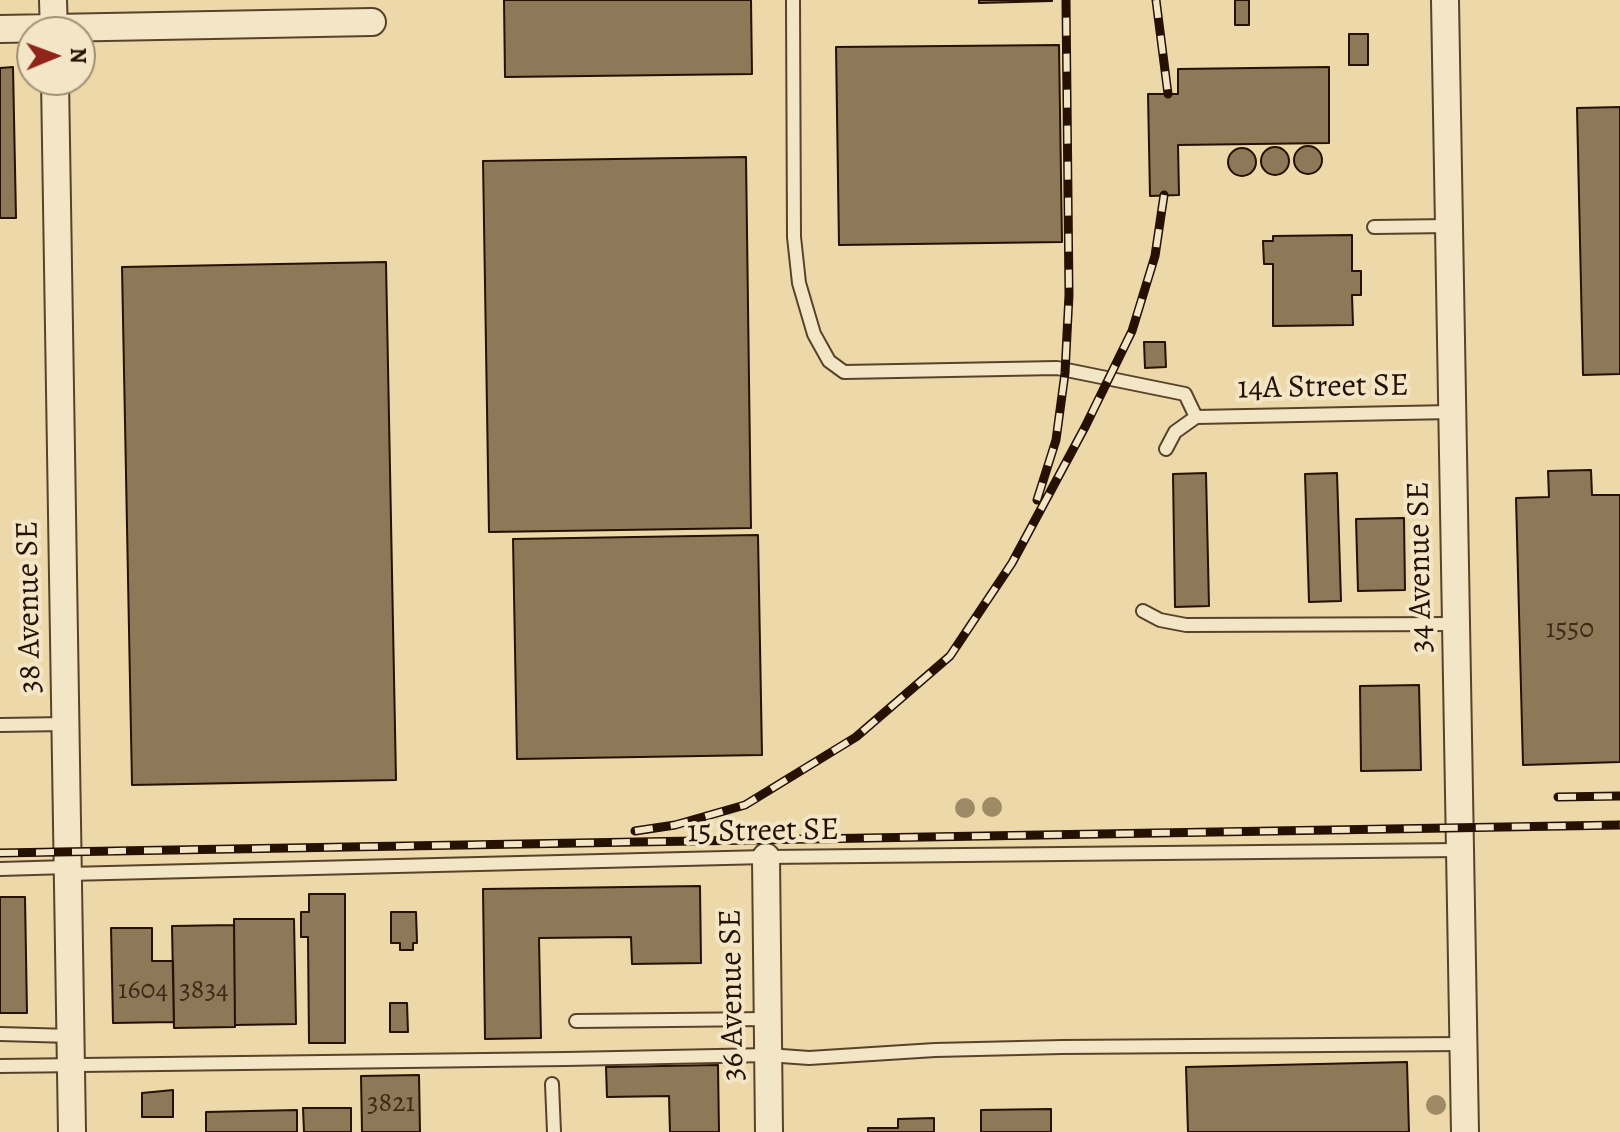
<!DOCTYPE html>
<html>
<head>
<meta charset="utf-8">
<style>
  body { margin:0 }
  #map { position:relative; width:1620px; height:1132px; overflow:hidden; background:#ecd8a8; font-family:Alegreya,serif }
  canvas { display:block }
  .north { position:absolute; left:16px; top:16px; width:80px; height:80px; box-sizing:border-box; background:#f3e6c6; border:2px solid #a19077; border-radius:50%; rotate:89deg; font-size:22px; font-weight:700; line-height:32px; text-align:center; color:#261001 }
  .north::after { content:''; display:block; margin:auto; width:28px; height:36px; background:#8f2418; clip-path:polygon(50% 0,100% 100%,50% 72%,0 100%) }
</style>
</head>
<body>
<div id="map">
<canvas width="1620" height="1132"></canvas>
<div class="north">N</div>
</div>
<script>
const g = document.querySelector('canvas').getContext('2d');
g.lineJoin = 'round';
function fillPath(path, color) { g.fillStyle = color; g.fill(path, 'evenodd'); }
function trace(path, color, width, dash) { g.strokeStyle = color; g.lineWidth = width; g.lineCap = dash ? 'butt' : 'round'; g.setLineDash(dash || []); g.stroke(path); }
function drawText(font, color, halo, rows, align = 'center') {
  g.font = font + ' Alegreya,serif'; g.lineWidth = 8; g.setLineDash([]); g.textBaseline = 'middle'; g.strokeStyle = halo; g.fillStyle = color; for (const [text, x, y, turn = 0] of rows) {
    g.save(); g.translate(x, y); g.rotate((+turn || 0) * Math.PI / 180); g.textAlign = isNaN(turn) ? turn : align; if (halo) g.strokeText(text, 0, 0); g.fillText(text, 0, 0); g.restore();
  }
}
const building = new Path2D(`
  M504,0H751L752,74L505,77Z
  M979,0H1052V1L979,3Z
  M1235,0H1249V25H1235Z
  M1349,34H1368V65H1349Z
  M1059,45L1062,242L839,245L836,47Z
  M13,67L16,218H0V68Z
  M1329,67V143L1178,145L1179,195L1150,196L1148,94H1178V69Z
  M1620,107V374L1583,375L1577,108Z
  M1294 160a14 14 0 1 1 28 0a14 14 0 1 1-28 0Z
  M1261 161a14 14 0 1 1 28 0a14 14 0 1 1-28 0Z
  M1228 162a14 14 0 1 1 28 0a14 14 0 1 1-28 0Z
  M746,157L751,528L489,532L483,161Z
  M1352,235V271H1361V295H1352L1353,325L1273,326V264H1264L1263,241H1273V236Z
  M386,262L396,780L132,785L122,267Z
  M1144,342H1165L1166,367L1145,368Z
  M1591,470L1592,495H1620V762L1523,765L1516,498L1549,497L1548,471Z
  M1206,473L1209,606L1175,607L1173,474Z
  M1337,473L1341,601L1309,602L1305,474Z
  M1404,518L1405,590L1358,591L1356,519Z
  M758,535L762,755L517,759L513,539Z
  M1419,685L1421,770L1361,771L1360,686Z
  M700,886L701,963L632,964L631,937L539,938L541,1038L485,1039L483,889Z
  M309,894H345V1043H309L308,937H301V912H309Z
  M0,897H25L27,1013H0Z
  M391,912H416L417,943H413V950H400V943H391Z
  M234,919H294L296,1024L235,1025Z
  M234,925L235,1027L174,1028L172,926Z
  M111,928H152V961H173L174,1022L113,1023Z
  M390,1003H407L408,1032H390Z
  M1407,1062L1409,1132H1188L1186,1067Z
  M718,1065L719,1132H670L669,1096L607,1097L606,1067Z
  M419,1075L420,1132H362L361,1076Z
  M173,1090V1117H142V1093Z
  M303,1108H351V1132H304Z
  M1051,1109V1132H981V1110Z
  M297,1110V1132H206V1112Z
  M934,1118V1132H868V1128H898V1119Z`);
fillPath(building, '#8d7858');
trace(building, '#261001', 2);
const service = new Path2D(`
  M793,0L794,237L799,283L814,334L829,361L844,372L1057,368L1185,394L1196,417
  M1374,227L1449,226
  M1196,417L1452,412
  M1166,449L1175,432L1196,417
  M1143,611L1160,620L1186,625L1456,624
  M0,725L66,724
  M0,869L68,867
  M68,874L766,857L1460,850
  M576,1021L768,1019
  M0,1034L71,1036
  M0,1066L566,1059L768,1055L809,1058L935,1050L1062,1047L1464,1044
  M552,1084L554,1132`);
const minor = new Path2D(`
  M53,0L54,32
  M1445,0L1465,1132
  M0,29L372,22
  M55,80L72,1132
  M766,857L769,1132`);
trace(service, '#58422b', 16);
trace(minor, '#58422b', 30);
trace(service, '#f3e6c6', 12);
trace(minor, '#f3e6c6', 26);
const rail = new Path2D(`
  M1156,0L1168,94
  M1037,500L1056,440L1065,373L1069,295L1066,0
  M1558,797L1620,796
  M635,831L675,825L745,805L856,737L950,656L1012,563L1085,427L1132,331L1155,256L1164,195
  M0,853L1620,825`);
trace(rail, '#261001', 9);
trace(rail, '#f3e6c6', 6, [18]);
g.fillStyle = '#9e8a67';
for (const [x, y] of [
  [992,807],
  [965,808],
  [1436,1105]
]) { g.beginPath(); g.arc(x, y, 10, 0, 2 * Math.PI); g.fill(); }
drawText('28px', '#402a17', null, [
  ["1550",1570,630],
  ["1604",143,991],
  ["3834",204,991],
  ["3821",391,1104]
]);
drawText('32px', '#261001', '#f3e6c6', [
  ["14A Street SE",1323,388,-1],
  ["34 Avenue SE",1421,567,-91],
  ["38 Avenue SE",30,607,-91],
  ["15 Street SE",763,832,-1],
  ["36 Avenue SE",733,995,-91]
]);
</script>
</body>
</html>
